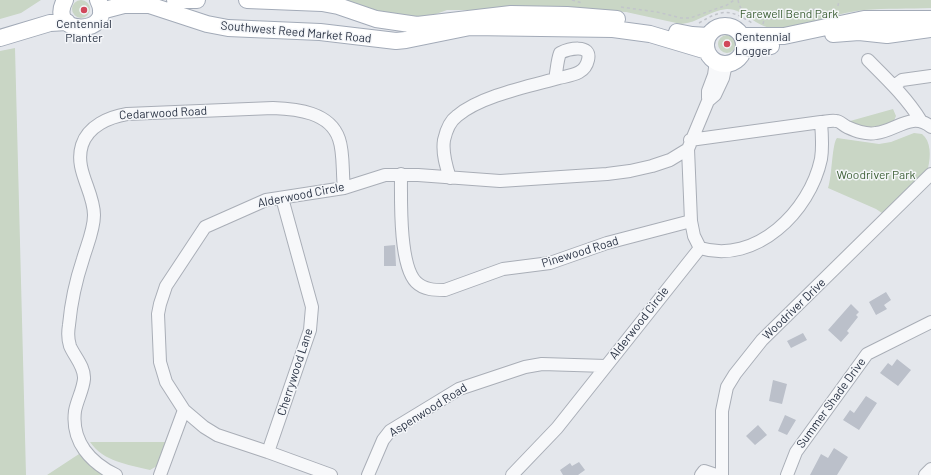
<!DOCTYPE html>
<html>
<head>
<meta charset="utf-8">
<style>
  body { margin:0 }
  canvas { display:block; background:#e4e7ec }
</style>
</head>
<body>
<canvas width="931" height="475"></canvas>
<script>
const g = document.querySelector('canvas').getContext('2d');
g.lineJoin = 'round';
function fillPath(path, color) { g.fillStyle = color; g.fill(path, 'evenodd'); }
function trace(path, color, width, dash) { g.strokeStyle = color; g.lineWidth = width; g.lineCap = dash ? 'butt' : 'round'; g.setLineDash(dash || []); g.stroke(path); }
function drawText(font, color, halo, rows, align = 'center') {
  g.font = font + ' Barlow,sans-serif'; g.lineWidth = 3; g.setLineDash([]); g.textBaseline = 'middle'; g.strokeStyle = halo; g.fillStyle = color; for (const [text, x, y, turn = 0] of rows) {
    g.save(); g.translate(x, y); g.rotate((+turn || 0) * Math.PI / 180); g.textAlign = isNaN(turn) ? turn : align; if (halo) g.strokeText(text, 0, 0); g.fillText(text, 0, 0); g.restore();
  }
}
fillPath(new Path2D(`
  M72 9a9 9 0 1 1 18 0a9 9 0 1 1-18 0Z
  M0,0H41L21,13L0,19Z
  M332,0H931V8C909,9 886,8 864,10C833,13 805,28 774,28C756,28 745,9 727,9C710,10 698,23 681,24L626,12L572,10H447L425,18L407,19Z
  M718 44a9 9 0 1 1 18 0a9 9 0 1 1-18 0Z
  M15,48L26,475H0V51Z
  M893,109L896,116L893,123C875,131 862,126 843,123Z
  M914,133L922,134C931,141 931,156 928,168L882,213L876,209L828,188C832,177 832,143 837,138L879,144L891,142Z
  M90,442H168L157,466L150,470C127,464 104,462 90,442Z
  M79,454L89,465L107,475H47Z`), '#c9d6c5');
fillPath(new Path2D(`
  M395,245L396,266H384V246Z
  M886,292L891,300L884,305L887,309L876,315L869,302Z
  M851,304L859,312L856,315L858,317L847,331L849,333L841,342L828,330Z
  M803,333L807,340L791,348L787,341Z
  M897,359L911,370L898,386L880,373L888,363L892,366Z
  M773,380L787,384L782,404L769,401Z
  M866,396L877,403L859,430L843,420L850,410L854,413Z
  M785,415L796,420L787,435L778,431Z
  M758,425L767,435L755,445L746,436Z
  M834,448L848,457L837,475H810L821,454L828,458Z
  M579,462L585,470L578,475H563L560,470L570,463L572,466Z`), '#bbc0ca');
const minor = new Path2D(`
  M868,60C887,79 907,98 921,121
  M894,86L902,80L931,76
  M708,98V91L714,75L716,61
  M690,140L821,122
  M401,174C401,199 399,265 416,282C424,290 435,290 445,290L503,269L550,263L607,243L691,221
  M450,178C446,166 442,153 444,140C446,131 450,121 457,116C480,96 530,86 559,78C572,75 585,74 588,60C592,43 568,49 560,53C557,61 557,70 555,79
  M700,248C756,265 810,211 821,159C823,147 822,134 821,122C825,122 831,120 836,121C840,121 843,125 847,127C856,131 866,135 876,133C896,131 912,111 931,127
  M268,452L310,330L312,307L282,198
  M116,475C91,463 71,442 75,411C77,400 83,390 84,379C85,367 74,356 70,346C68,340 68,331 69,325C71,303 76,280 83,259C87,245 94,230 94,215C94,191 74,170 82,145C88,126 109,117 127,114L273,108C297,109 330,112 339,139C344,153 342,172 344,188
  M160,475L184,410
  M331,475L268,452L217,435L204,427L184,410L166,382L160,362L158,314L160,304L166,286L205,227L266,200L344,188L385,175H418L500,181L607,174L630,171L652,166L670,160L688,149
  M368,475L383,440L390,431L459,389L525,367L542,364L606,366
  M512,475L557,428L700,248L694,236L691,221L688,149L708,101L715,95L723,78L726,64
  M701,475L704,471L716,475
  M722,475V411L727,387L735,374L762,340L931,174
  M787,475L796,452L867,354L931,322
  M925,475L931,469`);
const major = new Path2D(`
  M65,0C45,36 117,37 98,0
  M175,0H197
  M247,0L322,3L338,6L376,19L417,25L511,14L567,15L617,19
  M101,11L124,5H149L207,24L228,28L320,32L396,41L406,40L470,27L613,29L650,34L707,51
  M706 45a19 19 0 1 1 38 0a19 19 0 1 1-38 0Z
  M677,32L692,35L708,36
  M833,34L859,32L887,35L931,29
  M743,36H784L864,19H931
  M0,38L50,23L67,22
  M744,49L771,46`);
trace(minor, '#a9aeb7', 14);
trace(major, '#a3abb8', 18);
trace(new Path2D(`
  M572,0L582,3
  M738,0C744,33 796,14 816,9L819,10
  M838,6L839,0
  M621,7L657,12L681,18H690L727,5L734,0
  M699,23C722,9 730,9 752,23
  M763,24L764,20`), '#c2c5cb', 1.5, [3, 3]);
trace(minor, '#f7f8fa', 12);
trace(major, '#fff', 16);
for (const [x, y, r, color] of [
  [84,10,4,"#d1495b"],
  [727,44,4,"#d1495b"]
]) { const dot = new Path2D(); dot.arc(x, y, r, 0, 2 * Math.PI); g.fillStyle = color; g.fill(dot); trace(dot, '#f4f6f9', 1.5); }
drawText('12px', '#3f6138', '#f4f6f9', [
  ["Farewell Bend Park",789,14],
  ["Woodriver Park",876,175]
]);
drawText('12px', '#2b3445', '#f4f6f9', [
  ["Centennial",84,24],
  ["Planter",84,38],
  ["Centennial",735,37,"left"],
  ["Logger",735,51,"left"]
]);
drawText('12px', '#2b3445', '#f4f6f9', [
  ["Southwest Reed Market Road",296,32,5],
  ["Cedarwood Road",163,113,-3],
  ["Alderwood Circle",301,195,-11],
  ["Pinewood Road",580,252,-17],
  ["Woodriver Drive",794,309,-44],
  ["Alderwood Circle",639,323,-52],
  ["Cherrywood Lane",295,372,-72],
  ["Summer Shade Drive",831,403,-54],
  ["Aspenwood Road",428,410,-32]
]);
</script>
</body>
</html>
